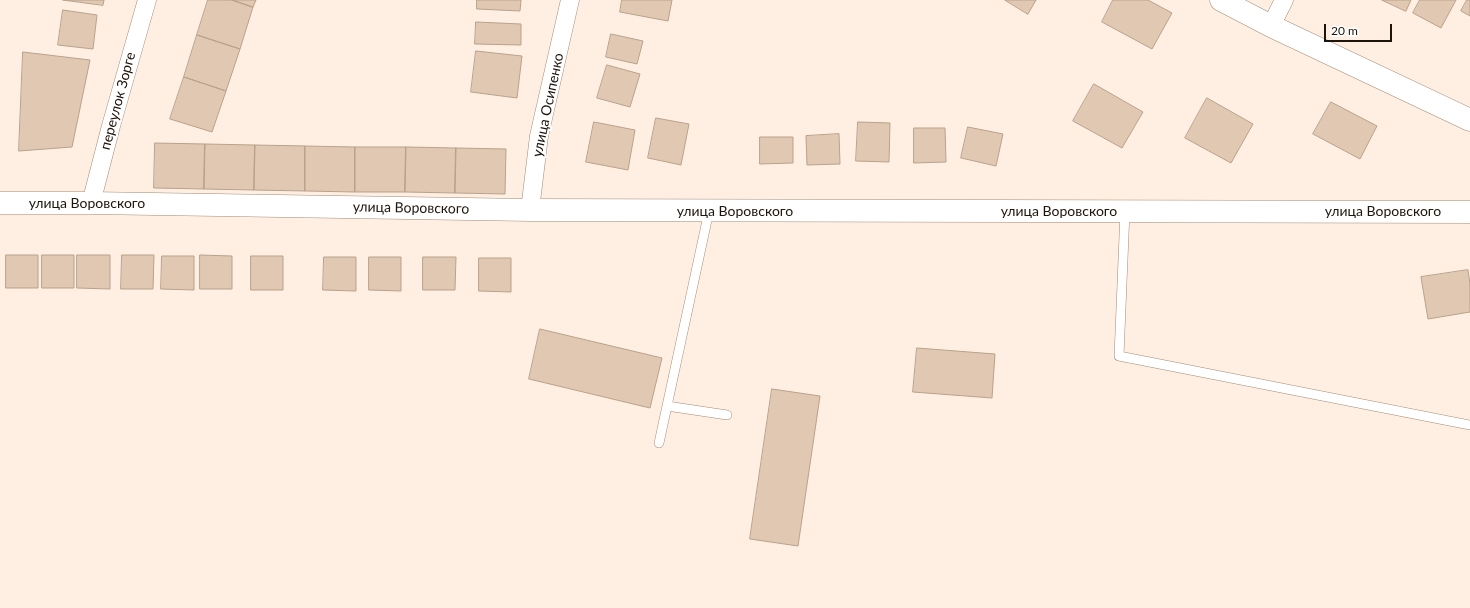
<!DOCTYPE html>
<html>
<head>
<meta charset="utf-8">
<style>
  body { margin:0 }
  #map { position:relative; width:1470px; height:608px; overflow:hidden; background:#ffefe2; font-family:Lato,sans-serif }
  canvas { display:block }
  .scale { position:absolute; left:1324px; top:24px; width:68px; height:18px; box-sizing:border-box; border:2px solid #1d140c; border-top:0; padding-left:5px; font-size:12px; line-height:14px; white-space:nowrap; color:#1d140c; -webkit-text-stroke:3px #fff; paint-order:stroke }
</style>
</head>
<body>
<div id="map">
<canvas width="1470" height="608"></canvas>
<div class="scale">20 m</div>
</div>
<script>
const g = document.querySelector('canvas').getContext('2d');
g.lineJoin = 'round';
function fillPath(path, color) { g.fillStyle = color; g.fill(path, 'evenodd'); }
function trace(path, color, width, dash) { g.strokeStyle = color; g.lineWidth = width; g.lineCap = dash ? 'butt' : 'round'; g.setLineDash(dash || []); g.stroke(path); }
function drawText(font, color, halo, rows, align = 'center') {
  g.font = font + ' Lato,sans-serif'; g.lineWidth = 4; g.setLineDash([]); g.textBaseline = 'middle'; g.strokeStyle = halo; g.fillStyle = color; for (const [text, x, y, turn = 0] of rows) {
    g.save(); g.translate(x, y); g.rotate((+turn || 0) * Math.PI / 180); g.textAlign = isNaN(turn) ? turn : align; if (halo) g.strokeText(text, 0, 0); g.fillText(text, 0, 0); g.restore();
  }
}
const building = new Path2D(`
  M63,0H104L103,5Z
  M208,0H232L253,7L240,49L197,35Z
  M232,0H256L253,7Z
  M477,0H521L520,11L477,9Z
  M622,0H672L668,21L620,12Z
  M1005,0H1036L1028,14Z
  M1113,0H1148L1172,13L1152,49L1102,22Z
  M1382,0H1411L1406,11Z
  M1420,0H1456L1441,28L1413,13Z
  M1467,0H1470V16L1461,11Z
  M63,10L97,15L93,49L58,45Z
  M476,22L521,24V45L475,44Z
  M611,34L643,41L637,64L606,57Z
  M197,35L240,49L226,91L184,77Z
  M476,51L522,56L517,98L471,92Z
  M23,52L90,60L72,147L19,151Z
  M607,65L640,74L630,107L597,98Z
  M184,77L226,91L212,132L170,119Z
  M1094,84L1143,112L1122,148L1073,121Z
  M1207,98L1253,124L1231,163L1185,138Z
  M1331,102L1377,126L1360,159L1313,134Z
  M656,118L689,124L681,165L648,158Z
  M594,122L635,130L628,170L586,162Z
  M858,122L890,123L889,162L856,161Z
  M968,127L1003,134L996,166L961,158Z
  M914,128H945L946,162L914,163Z
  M839,134L840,164L807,165L806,136Z
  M760,137H793V163L760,164Z
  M155,143L205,144L204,189L154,188Z
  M205,144L255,145L254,190L204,189Z
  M255,145L305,146V191L254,190Z
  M305,146L355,147V192L305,191Z
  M355,147H406L405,192H355Z
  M406,147L456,148L455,193L405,192Z
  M456,148L506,149L505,194L455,193Z
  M6,255H38V288H6Z
  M42,255H74V288H42Z
  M77,255H110V289L77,288Z
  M122,255H154L153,289H121Z
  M200,255L232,256V289H200Z
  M162,256H194V290L161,289Z
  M251,256H283V290H251Z
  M324,257H356V291L323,290Z
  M369,257H401V291L369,290Z
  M423,257H456L455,290H423Z
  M479,258H511V292L479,291Z
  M1468,270L1470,284V312L1428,319L1421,277Z
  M540,329L662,358L650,408L529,379Z
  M917,348L995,354L992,398L913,392Z
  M772,389L820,396L798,546L750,539Z`);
fillPath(building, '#e0c8b2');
trace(building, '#b9a18c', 1);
const lane = new Path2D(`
  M1125,211L1119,356L1470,425
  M667,406L727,415
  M659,443L709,211`);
const street = new Path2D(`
  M1271,26L1284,0
  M91,203L111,126L147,0
  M530,210L539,136L570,0`);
const secondary = new Path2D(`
  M1221,0L1271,26L1470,120
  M0,203H91L530,210L1470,212`);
trace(lane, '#a28b76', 10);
trace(street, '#a28b76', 19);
trace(secondary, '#a28b76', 23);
trace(lane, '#fff', 9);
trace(street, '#fff', 18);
trace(secondary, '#fff', 22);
drawText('14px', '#1d140c', '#fff', [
  ["переулок Зорге",118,101,-75],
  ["улица Осипенко",548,105,-78],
  ["улица Воровского",87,203],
  ["улица Воровского",411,208,1],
  ["улица Воровского",735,211],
  ["улица Воровского",1059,211],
  ["улица Воровского",1383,211]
]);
</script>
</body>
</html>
